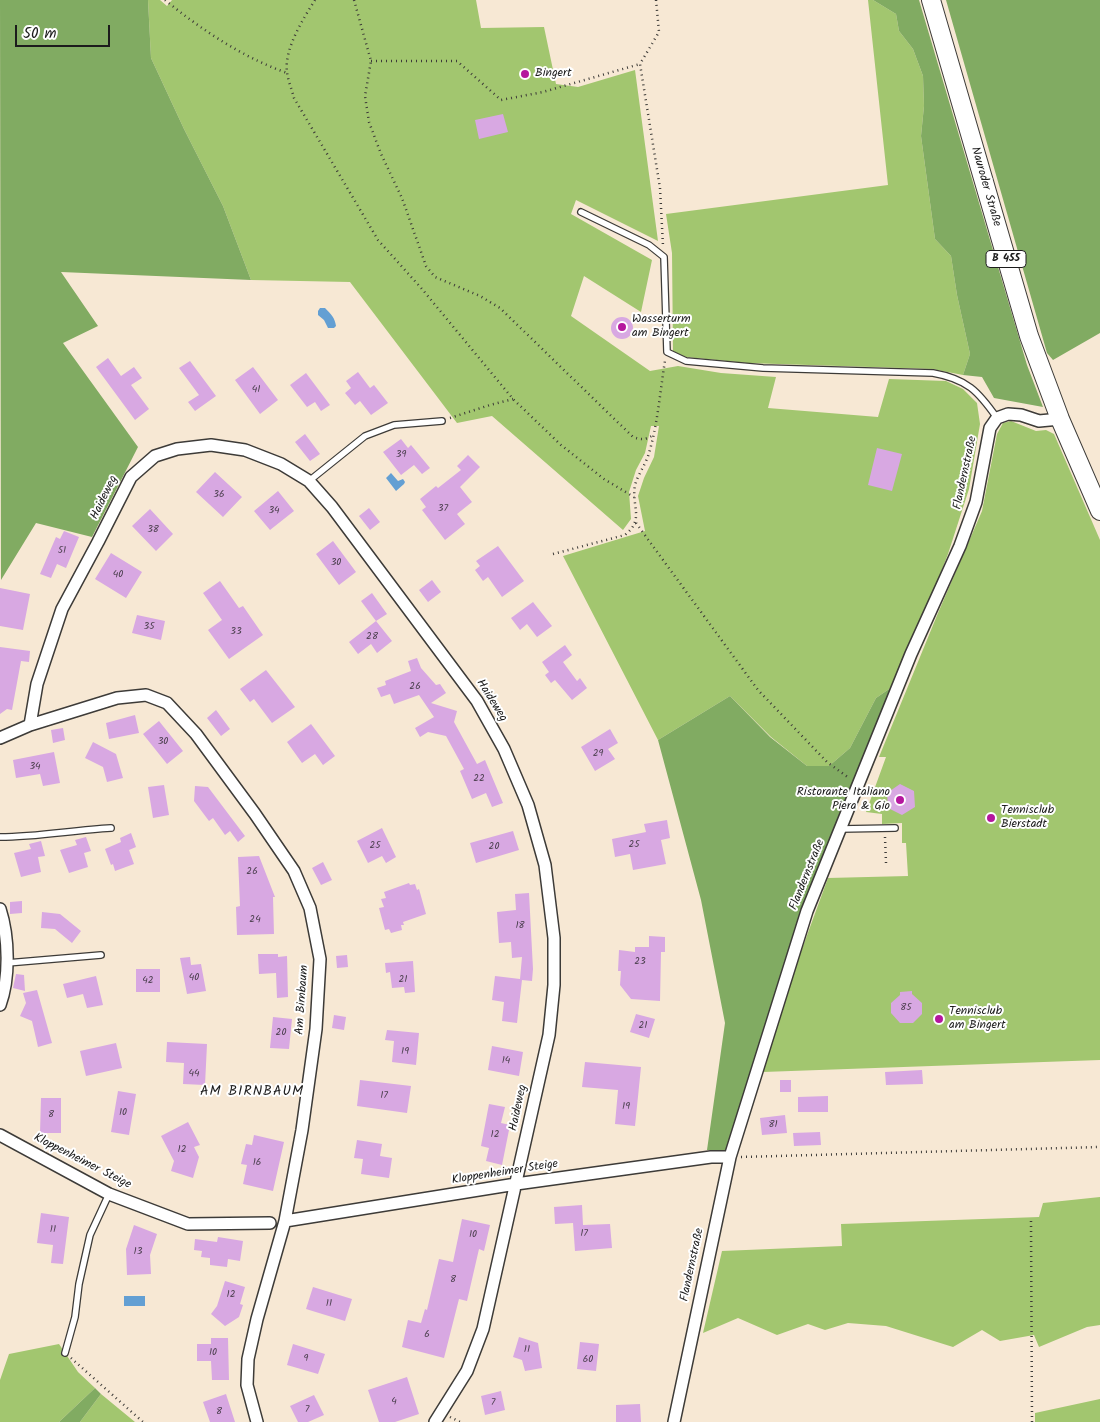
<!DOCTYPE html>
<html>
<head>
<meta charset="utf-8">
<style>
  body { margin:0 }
  #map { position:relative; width:1100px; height:1422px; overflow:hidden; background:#f7e8d4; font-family:Kalam,sans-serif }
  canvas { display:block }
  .scale { position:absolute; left:15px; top:25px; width:95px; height:22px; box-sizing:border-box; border:2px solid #1c1c1c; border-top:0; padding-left:6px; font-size:15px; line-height:18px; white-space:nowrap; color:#1c1c1c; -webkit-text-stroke:4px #fff; paint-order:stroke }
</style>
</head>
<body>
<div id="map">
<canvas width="1100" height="1422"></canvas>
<div class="scale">50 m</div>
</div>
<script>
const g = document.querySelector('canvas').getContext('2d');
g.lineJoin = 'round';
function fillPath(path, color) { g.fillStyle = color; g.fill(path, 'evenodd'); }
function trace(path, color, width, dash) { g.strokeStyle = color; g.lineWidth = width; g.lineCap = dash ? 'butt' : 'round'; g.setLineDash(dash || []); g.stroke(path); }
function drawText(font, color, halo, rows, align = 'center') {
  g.font = font + ' Kalam,sans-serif'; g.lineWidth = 4; g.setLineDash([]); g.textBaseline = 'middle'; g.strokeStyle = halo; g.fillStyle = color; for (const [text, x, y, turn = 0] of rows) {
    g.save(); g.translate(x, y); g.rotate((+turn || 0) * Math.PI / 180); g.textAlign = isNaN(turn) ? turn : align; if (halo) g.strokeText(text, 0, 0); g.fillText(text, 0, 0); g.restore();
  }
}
fillPath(new Path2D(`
  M148,0H160L167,6L172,0H476L481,28L544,27L556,84L578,87L635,70L658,241L576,200L571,214L652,260L641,312L584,276L571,316L650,371L678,366L721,373L776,377L768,408L878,417L889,379L946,381L963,389L977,403L980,424L969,489L948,554L927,608L892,687L876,698L850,748L829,766H807L771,737L730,696L658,740L563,556L645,531L638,496L644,478L654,457L659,426H651L645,453L636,470L629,492L631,519L623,530L492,416L457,423L350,282L251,280L223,206L184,129L151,58Z
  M868,0H873L896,14L899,31L913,49L923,76L924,106L921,136L935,239L951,256L957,295L970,354L963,375L932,369L747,363L686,357L673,351L672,253L666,214L888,185Z
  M1011,421L1036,431L1046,430L1054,434L1100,540V1060L763,1072L791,979L828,878L908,876L906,843H902V823L882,824V814L866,812L886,757H879L938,613L982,511L997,434L1003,423Z
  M1100,1197V1325L1087,1327L1039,1347L1034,1335L1000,1341L982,1330L953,1347L886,1326L848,1323L825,1330L808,1324L777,1335L738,1318L703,1333L722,1251L842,1246L841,1224L1039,1217L1043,1203Z
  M59,1344L78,1372L95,1388L59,1422H0V1380L9,1354Z
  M101,1394L135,1422H80Z
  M1100,1399V1422H1035V1413Z`), '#a2c66f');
fillPath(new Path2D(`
  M0,0H148L151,58L184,129L223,206L251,280L61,272L98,326L63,343L138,447L92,537L36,523L1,580Z
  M873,0H919L1027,365L1043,407L994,398L982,377L963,375L970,354L957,295L951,256L935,239L921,136L924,106L923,76L913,49L899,31L896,14Z
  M946,0H1100V333L1053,360L1047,353Z
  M892,687L871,745L801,910L726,1150H707L725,1023L701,900L658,740L730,696L770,737L807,766H829L850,748L876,698Z
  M95,1388L101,1394L80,1422H59Z`), '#81ab62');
fillPath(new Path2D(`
  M320,308H325C331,314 335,318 336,326L334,328H328L324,320L318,315V311Z
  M391,473L398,481L403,479L405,482L404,484L396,491L386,478Z
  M124,1296H145V1306H124Z`), '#639fd3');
fillPath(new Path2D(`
  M503,114L508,132L479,139L475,120Z
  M611 328a11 11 0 1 1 22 0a11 11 0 1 1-22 0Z
  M108,358L121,376L134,367L142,378L131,385L149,409L135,420L96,367Z
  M190,361L216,396L195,411L188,402L199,395L179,368Z
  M253,367L278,400L260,414L235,380Z
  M358,372L370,388L374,385L388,403L371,415L360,401L355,405L345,393L351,388L346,381Z
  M306,373L330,405L321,411L315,402L307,407L290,385Z
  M305,434L320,454L310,461L295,442Z
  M401,439L408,448L411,445L430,468L422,474L414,465L401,475L383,452Z
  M877,448L902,454L892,491L868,485Z
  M468,455L480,467L460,487L472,502L457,514L465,524L445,540L422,510L426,507L420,499L436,486L438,488L461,470L457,466Z
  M215,472L242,497L223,517L196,492Z
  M278,491L294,511L270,530L254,511Z
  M369,508L380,522L370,530L359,516Z
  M150,509L173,534L156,551L132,526Z
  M64,531L79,537L66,568L57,564L51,578L40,574L56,537L60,539Z
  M333,541L356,572L339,585L316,554Z
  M498,546L524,581L502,597L488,577L483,581L475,570L480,566L476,561Z
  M111,553L142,572L126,598L95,579Z
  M432,580L441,592L428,602L419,590Z
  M220,581L239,608L243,606L263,635L229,659L208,630L222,620L203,593Z
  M0,588L30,594L23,630L0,626Z
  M372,593L387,614L376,621L392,641L377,653L371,644L358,654L349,642L376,621L361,601Z
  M533,602L552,626L537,637L527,624L520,630L511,618Z
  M137,615L165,621L161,640L132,633Z
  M565,645L572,655L563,662L577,681L580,678L587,688L572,700L555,680L551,683L545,675L549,672L542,662Z
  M0,647L30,651L29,662L21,661L12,710L7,709L0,714Z
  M417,658L421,668L436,685L440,684L446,693L431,703L457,711L454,722L477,764L485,760L503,803L492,807L486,793L472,799L460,771L464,769L446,736L428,732L420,737L415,728L434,717L419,695L394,704L390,694L381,697L377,688L386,685L385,681L411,671L408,661Z
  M266,670L295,707L272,723L254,699L250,702L240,689Z
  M216,710L230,729L221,736L207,718Z
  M135,715L139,733L109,739L106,723Z
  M159,721L183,751L167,764L143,734Z
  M311,724L335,756L323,765L315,754L302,763L287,742Z
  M63,728L65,740L53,743L51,730Z
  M610,729L618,743L608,749L615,759L595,771L581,747Z
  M93,742L116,754L123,778L107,782L103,767L85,758Z
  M54,752L60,783L43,786L40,774L16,778L13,760Z
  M900,784L914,791L915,807L902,815L888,808L887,793Z
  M164,785L169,815L153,818L148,787Z
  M195,786L208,787L245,836L238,842L230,831L225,835L213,818L209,821L194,801Z
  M667,820L670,838L661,840L666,864L633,870L630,854L615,857L612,839L646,832L644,824Z
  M382,828L396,857L386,863L382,856L368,863L357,841Z
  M513,831L519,850L476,863L470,843Z
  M131,833L136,847L129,850L134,864L115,871L113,864L111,865L105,849L121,842L120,838Z
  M86,837L91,851L84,853L88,867L69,873L60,850L77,845L75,840Z
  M41,841L45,856L38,857L41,872L21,877L14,853L31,849L29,844Z
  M259,856L275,897H273L274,934L237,935L236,907L240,906L238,857Z
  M323,862L332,880L321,885L312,868Z
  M409,883L410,885L415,884L417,890L419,889L426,914L403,922L404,925H401L402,930L391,933L389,929L385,930L379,908L384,907L381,899L386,898L384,892Z
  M529,893L533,969L532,981L522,980L517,1023L502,1021L504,1002L492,1000L495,976L520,979L522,957L512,958L511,942L499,943L497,912L516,910L515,894Z
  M22,901V913L10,914V902Z
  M42,912L60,914L81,931L72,943L55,929L41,928Z
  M649,936L665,937V952H661L660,1001L631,999L620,985L621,971H618L619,950L635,952V947H649Z
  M258,954H278V957L287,956L288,997L277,998L276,973L259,974Z
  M347,955L348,967L337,968L336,956Z
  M190,957L191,965L201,964L206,991L187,994L180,958Z
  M413,961L415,992L405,993L404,987L392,988L390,972L386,973L385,963Z
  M136,969H160V992H136Z
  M16,974L24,975L25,991L13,988Z
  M96,976L103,1005L87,1008L83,994L67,998L63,984Z
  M37,990L52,1043L38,1047L32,1021L20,1016L26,1003L23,993Z
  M912,991V994L922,1003V1014L913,1023H900L891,1013V1003L900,995V992Z
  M636,1014L655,1019L649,1038L630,1032Z
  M334,1015L346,1017L344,1030L332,1028Z
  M273,1017L292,1019L289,1049L270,1048Z
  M387,1030L419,1033L416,1065L392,1062L394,1041L385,1040Z
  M167,1042L207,1044L205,1085L183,1084L184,1063L166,1062Z
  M116,1043L122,1068L86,1076L80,1051Z
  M492,1046L523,1052L519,1076L488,1070Z
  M585,1062L641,1067L635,1126L615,1124L618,1090L582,1087Z
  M922,1070L923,1084L886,1085L885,1072Z
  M360,1080L411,1086L407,1113L357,1106Z
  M780,1080H791V1092H780Z
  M118,1091L136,1094L129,1135L111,1132Z
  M828,1096V1112H798V1097Z
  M41,1098H61V1133H40Z
  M489,1104L505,1107L501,1123L510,1125L502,1165L486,1161L489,1148L481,1146Z
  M785,1115L787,1133L762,1135L760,1118Z
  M188,1122L200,1145L194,1147L199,1157L193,1178L171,1171L174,1161L161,1136Z
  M820,1132L821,1145L794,1146L793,1133Z
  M254,1135L284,1142L273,1191L243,1184L247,1165L241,1164L246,1144L252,1145Z
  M357,1140L382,1144L380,1156L392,1158L389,1178L361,1174L363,1159L354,1158Z
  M582,1205L583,1225L610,1224L612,1248L575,1251L573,1223L555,1224L554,1207Z
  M41,1213L69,1217L63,1264L51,1263L53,1245L37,1243Z
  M462,1219L490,1225L484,1251L479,1249L467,1301L459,1299L444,1358L402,1347L408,1320L421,1323L425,1309L427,1310L439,1259L453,1262Z
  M134,1225L157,1234L150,1255L151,1274L127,1275L126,1249Z
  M218,1237L243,1241L240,1261L228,1259L227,1267L210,1265V1258L201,1257L202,1251L194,1250L195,1239L217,1242Z
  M225,1281L245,1287L240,1304L243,1305L239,1317L225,1326L211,1314L217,1306Z
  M313,1287L352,1299L345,1321L306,1309Z
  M519,1337L538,1343L542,1368L525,1371L522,1360L513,1357Z
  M211,1338H228L229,1380H212L211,1361H197V1344H211Z
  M580,1342L599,1344L596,1371L577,1369Z
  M293,1344L325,1354L318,1374L287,1365Z
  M407,1377L419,1414L395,1422H379L368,1390Z
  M501,1391L505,1410L485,1415L481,1396Z
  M226,1394L235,1422H210L203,1402Z
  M314,1395L324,1415L308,1422H298L290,1406Z
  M640,1404L641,1422H616V1405Z`), '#d8a8e2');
const lane = new Path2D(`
  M581,212L649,245L664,257L667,352L686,361L763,368L933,373C967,379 978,391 997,418
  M309,481L365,436L394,425L442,421
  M840,829L895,828
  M0,837C37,837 74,830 111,828
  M7,963L101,955
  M65,1353L75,1317L79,1284L90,1235L109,1194`);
const street = new Path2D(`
  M30,725L37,684L62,609L98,542L131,477L155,456L177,449L211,445L245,450L281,464L309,481L332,507L477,701L504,749L528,805L545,865L554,938V985L549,1035L483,1329L467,1371L435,1422
  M0,738L30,725L117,698L146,695L167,703L196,734L255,814L294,871L310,908L320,959L316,1029L302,1130L285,1221L257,1319L248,1359L247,1385L257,1422
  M0,909C9,937 10,978 0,1005
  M0,1135L109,1194L188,1224L270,1223
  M285,1221L516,1184L711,1157H730
  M674,1422L730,1157L807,911L911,654L960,546L976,502L990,428L997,418L1008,414L1021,415L1039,421L1060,419`);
const primary = new Path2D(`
  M931,0L1029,336L1060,419L1100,511`);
trace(lane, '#3d3b38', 8);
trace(street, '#3d3b38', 14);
trace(primary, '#3d3b38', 20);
trace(new Path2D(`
  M165,0C202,30 242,57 287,73
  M315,0C303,19 284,49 287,72C288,81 292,90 294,98L378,240L422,289L513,399L561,445L604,479L634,497
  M354,0L371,61L365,96L369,122L381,154L402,198L426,266L435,277L480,296L500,308L633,437C641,440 646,440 653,435
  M656,0L659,32L640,64L660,188L663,246
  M371,61H457L501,100L543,92L640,64
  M450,418L490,405L513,399
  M636,523L758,690L827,762L849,778
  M553,554L625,535C645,519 631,506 635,485C638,474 646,464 649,453C658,423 660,391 665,361
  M885,837L886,863
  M741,1157L1100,1147
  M1031,1221L1032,1422
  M71,1358L143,1422
  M450,1417L460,1422`), '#3d3b38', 2.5, [1, 4]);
trace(lane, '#fff', 5.5);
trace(street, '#fff', 11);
trace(primary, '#fff', 18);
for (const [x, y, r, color] of [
  [525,74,5,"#b5179e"],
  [622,327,5,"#b5179e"],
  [900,800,5,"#b5179e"],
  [991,818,5,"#b5179e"],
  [939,1019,5,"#b5179e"]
]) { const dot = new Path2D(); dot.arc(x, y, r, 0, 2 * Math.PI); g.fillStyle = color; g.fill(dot); trace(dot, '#fff', 2); }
drawText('10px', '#4b3f4e', null, [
  ["41",256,390],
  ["39",401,455],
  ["36",219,495],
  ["37",443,509],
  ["34",274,511],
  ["38",153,530],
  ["51",62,551],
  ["30",336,563],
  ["40",118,575],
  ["35",149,627],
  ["33",236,632],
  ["28",372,637],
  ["26",415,687],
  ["30",163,742],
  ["29",598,754],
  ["34",35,767],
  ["22",479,779],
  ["25",634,845],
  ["25",375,846],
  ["20",494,847],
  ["26",252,872],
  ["24",255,920],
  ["18",520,926],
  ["23",640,962],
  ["40",194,978],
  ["21",403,980],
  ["42",148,981],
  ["85",906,1008],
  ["21",643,1026],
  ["20",281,1033],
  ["19",405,1052],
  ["14",506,1061],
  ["44",194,1074],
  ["17",384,1096],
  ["19",626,1107],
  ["10",123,1113],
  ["8",51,1115],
  ["81",773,1125],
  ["12",495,1135],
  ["12",182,1150],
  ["16",257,1163],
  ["11",53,1230],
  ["17",584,1234],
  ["10",473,1235],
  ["13",138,1252],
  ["8",453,1280],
  ["12",231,1295],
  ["11",329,1304],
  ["6",427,1335],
  ["11",527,1350],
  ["10",213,1353],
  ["9",306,1359],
  ["60",588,1360],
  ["4",394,1402],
  ["7",493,1403],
  ["7",307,1410],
  ["8",219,1412]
]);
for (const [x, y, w] of [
  [1006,259,40]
]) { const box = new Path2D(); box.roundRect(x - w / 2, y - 8.5, w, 17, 4); g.fillStyle = '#fff'; g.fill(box); trace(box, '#1c1c1c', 1); }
drawText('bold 11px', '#1c1c1c', null, [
  ["B 455",1006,259]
]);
drawText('12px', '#1c1c1c', '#fff', [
  ["Bingert",535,74],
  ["Wasserturm",632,320],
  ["am Bingert",632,334],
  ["Ristorante Italiano",890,793,"right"],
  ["Piera & Gio",890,807,"right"],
  ["Tennisclub",1001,811],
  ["Bierstadt",1001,825],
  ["Tennisclub",949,1012],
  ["am Bingert",949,1026]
], 'left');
drawText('12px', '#1c1c1c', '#fff', [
  ["Nauroder Straße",985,187,74],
  ["Flandernstraße",966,473,-78],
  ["Haideweg",105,498,-64],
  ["Haideweg",491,701,58],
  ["Flandernstraße",808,875,-68],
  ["Am Birnbaum",303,1000,-86],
  ["Haideweg",519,1108,-78],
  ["Kloppenheimer Steige",82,1162,27],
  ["Kloppenheimer Steige",505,1173,-9],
  ["Flandernstraße",693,1265,-78]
]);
g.letterSpacing = '1px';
drawText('14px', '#1c1c1c', '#fff', [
  ["AM BIRNBAUM",252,1093]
]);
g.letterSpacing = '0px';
</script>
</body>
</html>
